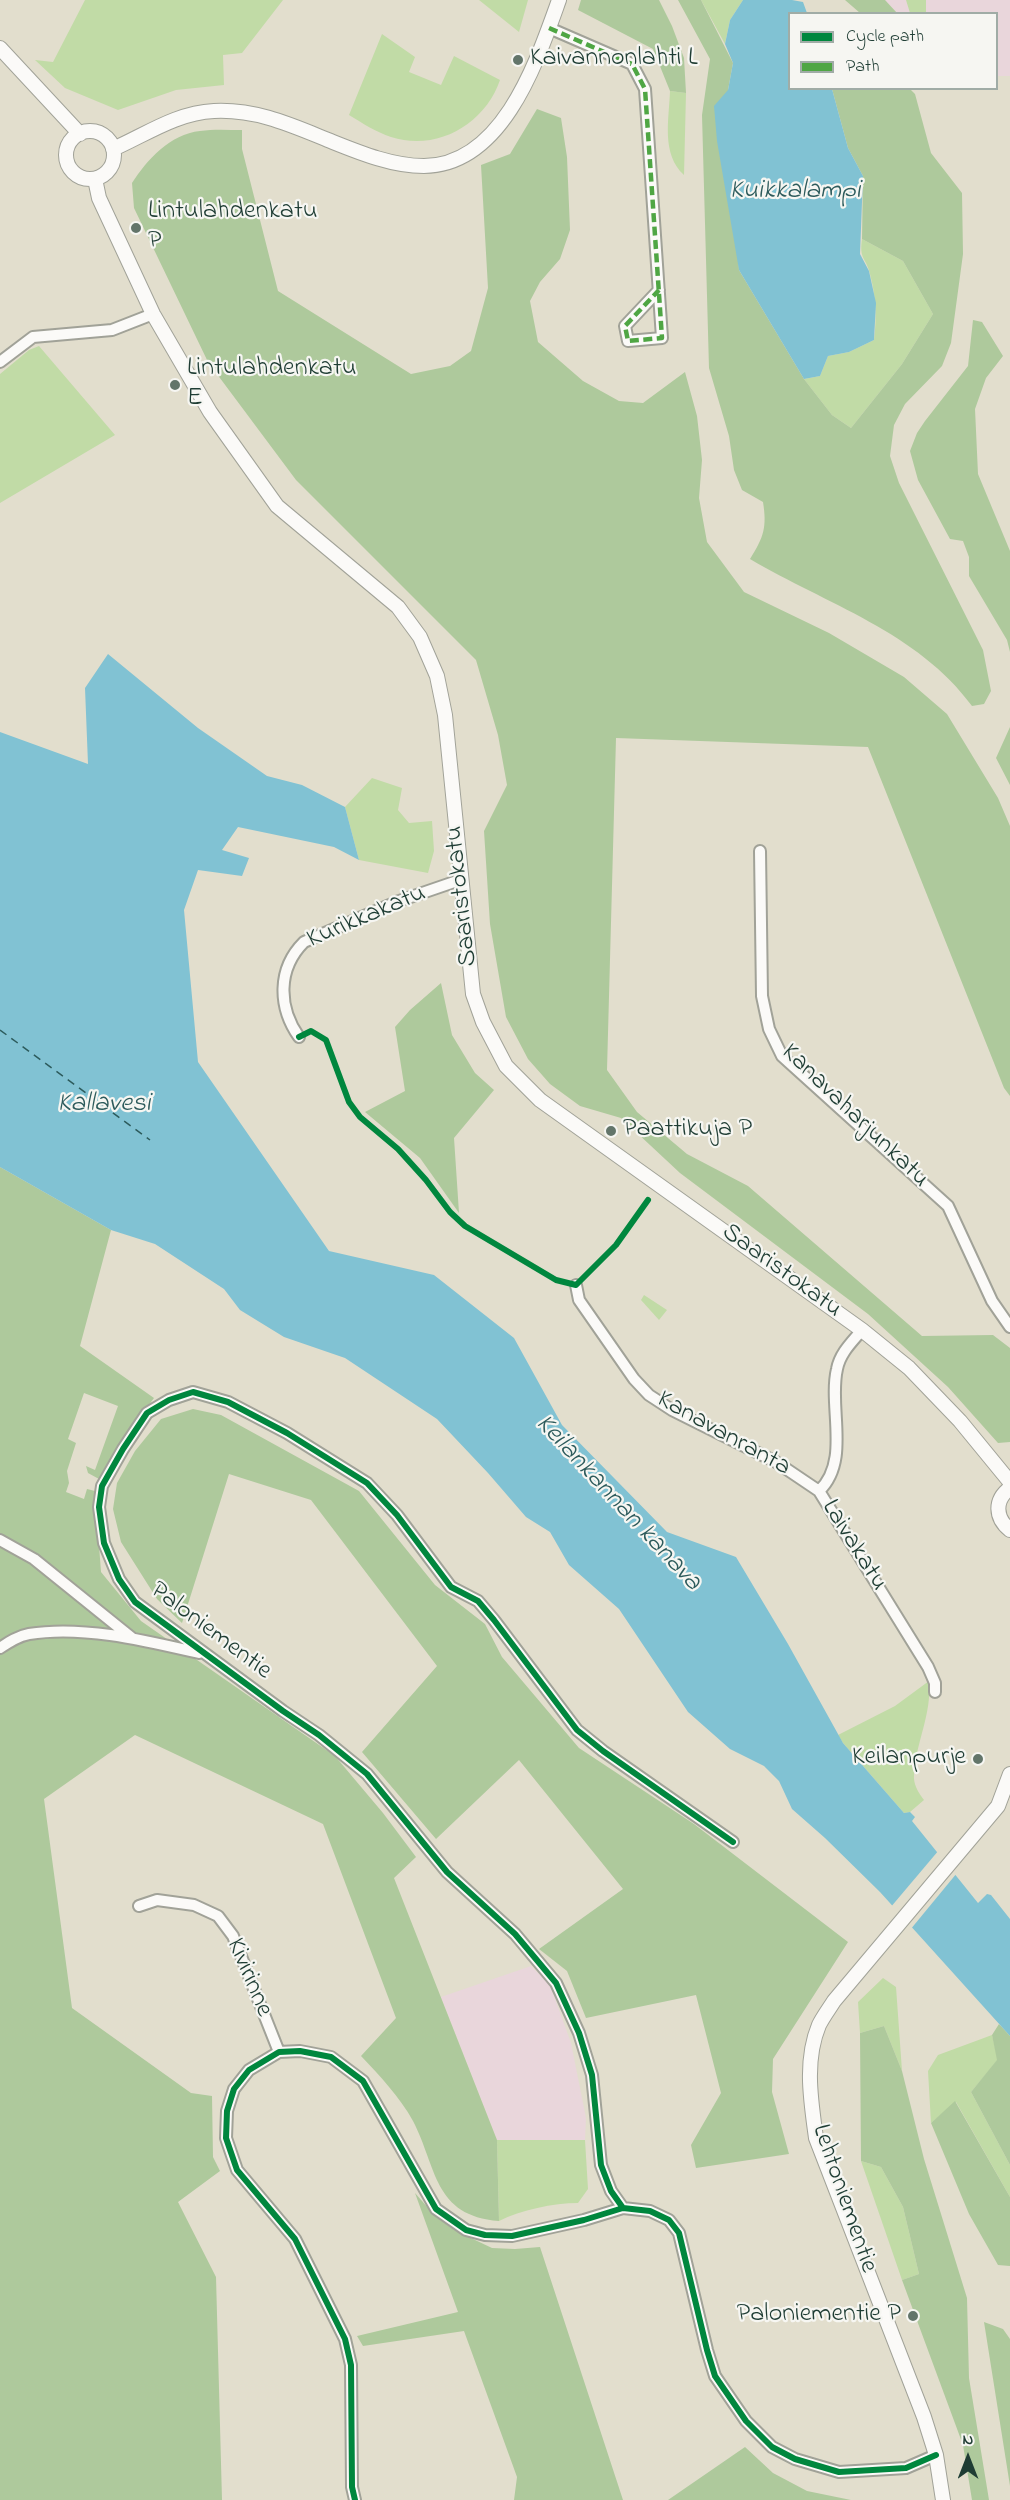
<!DOCTYPE html>
<html>
<head>
<meta charset="utf-8">
<style>
  body { margin:0 }
  #map { position:relative; width:1010px; height:2500px; overflow:hidden; background:#e2decd; font-family:"Indie Flower",sans-serif }
  canvas { display:block }
  .legend { position:absolute; left:788px; top:12px; width:210px; height:78px; box-sizing:border-box; background:#f6f6f2; border:2px solid #a0aca6; margin:0; padding:8px 10px; list-style:none; font-size:18px; color:#1f3d34 }
  .legend li { display:flex; align-items:center; gap:12px; height:30px }
  .legend b { width:30px; border:2px solid #a0aca6 }
  .north { position:absolute; left:938px; top:2428px; width:60px; height:60px; -webkit-text-stroke:4px #f6f6f2; paint-order:stroke; rotate:0deg; font-size:16px; font-weight:700; line-height:24px; text-align:center; color:#1f3d34 }
  .north::after { content:''; display:block; margin:auto; width:21px; height:27px; background:#1f3d34; clip-path:polygon(50% 0,100% 100%,50% 72%,0 100%) }
</style>
</head>
<body>
<div id="map">
<canvas width="1010" height="2500"></canvas>
<ul class="legend">
<li><b style="height:8px;background:#00873e"></b>Cycle path</li>
<li><b style="height:8px;background:#4fa644"></b>Path</li>
</ul>
<div class="north">N</div>
</div>
<script>
const g = document.querySelector('canvas').getContext('2d');
g.lineJoin = 'round';
function fillPath(path, color) { g.fillStyle = color; g.fill(path, 'evenodd'); }
function trace(path, color, width, dash) { g.strokeStyle = color; g.lineWidth = width; g.lineCap = dash ? 'butt' : 'round'; g.setLineDash(dash || []); g.stroke(path); }
function drawText(font, color, halo, rows, align = 'center') {
  g.font = font + ' "Indie Flower",sans-serif'; g.lineWidth = 4.5; g.setLineDash([]); g.textBaseline = 'middle'; g.strokeStyle = halo; g.fillStyle = color; for (const [text, x, y, turn = 0] of rows) {
    g.save(); g.translate(x, y); g.rotate((+turn || 0) * Math.PI / 180); g.textAlign = isNaN(turn) ? turn : align; if (halo) g.strokeText(text, 0, 0); g.fillText(text, 0, 0); g.restore();
  }
}
fillPath(new Path2D(`
  M885,0H1010V76H997L996,14L897,13Z
  M531,1966L550,1985L571,2043L586,2118L585,2140H497L441,1997Z`), '#e9d6db');
fillPath(new Path2D(`
  M85,0H283L242,53L223,55L224,85L176,90L118,110L65,88L35,60L53,62Z
  M479,0H528L519,32Z
  M701,0H743L730,20L725,44Z
  M906,0H926V13H910Z
  M382,34L415,57L409,72L441,85L454,56L500,80C485,124 437,152 391,137C376,132 362,123 349,115Z
  M670,91L686,93L684,175C661,154 669,120 670,91Z
  M862,239L903,261L933,314L902,364L851,428L832,415L804,379L820,376L828,356L849,352L874,340C877,317 876,297 870,274C866,257 859,260 862,239Z
  M39,346L115,435L0,503V374L29,350Z
  M372,778L402,788L398,810L409,823L432,821L434,851L428,873L359,860L345,807Z
  M644,1295L667,1310L659,1320L641,1300Z
  M929,1681C932,1714 916,1742 914,1774C913,1784 918,1792 924,1800L910,1812L904,1813L843,1743L838,1735L895,1706Z
  M883,1978L896,1987L902,2071L884,2026L860,2033L858,2002Z
  M992,2035L998,2060L971,2092L1010,2165V2197L956,2102L931,2123L928,2071L938,2055Z
  M497,2140H585L588,2189L578,2203C553,2203 521,2210 499,2221Z
  M861,2161L881,2167L903,2207L919,2274L902,2280Z`), '#c1dba6');
fillPath(new Path2D(`
  M581,0H659L672,26L684,58L686,93L670,91L653,49L578,10Z
  M678,0H701L733,63L728,90L739,270L804,379L832,415L851,428L902,364L933,314L903,261L862,239L863,176L848,148L832,89H910L915,94L931,153L962,193L963,254L951,343L942,366L905,404L894,425L890,456L899,483L983,650L991,691L984,704L972,706C918,632 826,604 750,559C764,537 767,527 763,502L742,490L734,470L729,436L709,368L702,115L710,59Z
  M845,0H885L897,13H860Z
  M537,109L561,118L567,157L570,230L560,259L540,282L530,301L538,342L583,381L619,401L643,403L685,372L697,416L702,460L699,498L707,542L744,592L829,633L904,677L947,714L998,798L1010,826V1096L1004,1088L868,747L616,738L607,1070L637,1112L687,1154L748,1186L922,1336L993,1335L1010,1348V1442L998,1443L948,1387L868,1314L680,1173L621,1118L580,1106L550,1084L528,1059L506,1017L490,924L484,831L507,785L498,735L476,660L296,480L208,362L134,208L132,183C147,160 170,134 200,131C213,129 228,130 242,130V149L278,291L411,374L450,366L471,351L488,288L481,165L510,154Z
  M973,320L982,322L1003,356L986,378L975,409L978,474L1010,551V652L1007,640L969,576V557L963,541L950,539L918,480L910,451L917,433L925,421L968,366Z
  M1010,727V785L996,758Z
  M441,983L452,1035L475,1073L494,1090L454,1138L459,1213L420,1158L365,1112L405,1091L395,1027L410,1010Z
  M0,1167L111,1230L80,1346L154,1398L128,1433L99,1479L88,1473L86,1466L95,1470L118,1406L84,1393L68,1439L76,1443L67,1471L69,1483L66,1492L84,1499L87,1489L95,1491L101,1572L141,1621L335,1756L383,1813L416,1857L394,1878L497,2140L499,2221C433,2216 437,2167 413,2121C400,2097 379,2075 361,2056L396,2018L323,1824L135,1735L44,1799L72,2008L191,2093L212,2096L213,2157L220,2171L178,2202L216,2277L222,2500H0Z
  M193,1409L221,1415L359,1491L435,1585L485,1624L502,1657L579,1748L694,1824L848,1942L773,2059L772,2092L789,2154L696,2168L691,2145L721,2093L696,1995L586,2018L567,1971L539,1949L623,1889L519,1760L436,1839L362,1752L437,1666L311,1500L229,1474L182,1623L157,1599L121,1542L113,1509L117,1483L135,1451L161,1419Z
  M999,2024L1010,2036V2165L971,2092L997,2060L992,2035Z
  M884,2026L902,2071L924,2159L967,2298L969,2378L989,2500H972L963,2445L902,2280L919,2274L903,2207L881,2167L861,2161L860,2033Z
  M955,2101L1010,2197V2266L998,2265L969,2214L931,2123Z
  M415,2193L436,2217L456,2231L492,2248L515,2249L540,2247L623,2500H514L517,2477L464,2331L363,2346L357,2336L458,2312Z
  M984,2322L1003,2329L1010,2339V2486Z
  M745,2447L773,2473L807,2491L851,2500H668Z`), '#aec99c');
fillPath(new Path2D(`
  M743,0H792L803,2L807,13L790,14V88L832,89L848,148L863,176L860,254L869,271L876,303L874,340L849,352L828,356L820,376L804,379L739,270L717,141L714,106L728,90L733,63L725,44L730,20Z
  M108,654L198,728L267,776L302,785L345,807L359,860L334,847L238,827L222,850L249,858L242,876L198,870L184,910L198,1062L329,1251L434,1275L514,1338L562,1425L667,1532L736,1557L788,1644L843,1743L904,1813L910,1812L915,1817L912,1821L978,1903L987,1894L991,1895L1010,1919V2036L880,1892L825,1838L792,1809L779,1781L764,1766L730,1749L688,1712L619,1609L569,1565L550,1532L526,1517L488,1473L437,1419L345,1358L284,1337L240,1310L224,1289L155,1244L111,1230L0,1167V732L88,764L85,688Z`), '#81c2d3');
fillPath(new Path2D(`
  M939,1850L957,1873L910,1930L890,1908Z`), '#e2decd');
trace(new Path2D(`
  M0,1030L150,1140`), '#2d5b5c', 1.5, [8, 6]);
const street = new Path2D(`
  M549,28L632,64L645,89L662,338L628,341L625,326L659,290
  M0,362L33,337L112,330L153,314
  M760,851L762,996L769,1029L782,1056L948,1206L992,1301L1010,1327
  M299,1037C278,1007 277,969 304,942L399,901L460,880
  M576,1285L579,1300L634,1379L649,1395L672,1410L776,1462L819,1491
  M862,1330C852,1342 840,1353 837,1369C828,1407 851,1461 819,1491L928,1667L935,1683V1692
  M0,1540L34,1559L132,1638
  M0,1648C9,1642 18,1636 29,1634C83,1625 147,1641 199,1653
  M139,1906L157,1900L194,1905L218,1916L233,1936L279,2052
  M623,2208L611,2191L601,2165L592,2075L579,2033L556,1983L515,1934L447,1872L367,1774L319,1735L283,1711L135,1602L119,1579L104,1543L99,1507L102,1486L123,1449L147,1413L169,1400L193,1392L228,1402L287,1433L367,1483L397,1515L451,1587L478,1601L494,1620L577,1730L603,1751L733,1842
  M355,2500L352,2487L351,2365L345,2339L295,2239L237,2170L226,2138L227,2111L234,2089L249,2070L279,2052L300,2051L331,2057L363,2081L436,2209L466,2230L485,2235L512,2236L584,2220L623,2208L650,2211L669,2220L679,2233L707,2350L715,2376L746,2421L772,2447L795,2459L839,2472L906,2468L936,2455`);
const secondary = new Path2D(`
  M0,48L80,134
  M66 155a24 24 0 1 1 48 0a24 24 0 1 1-48 0Z
  M113,149C147,134 176,113 214,111C256,109 291,125 328,140C358,152 391,166 424,166C503,165 537,61 559,0
  M95,179L99,198L153,314L210,412L277,506L398,607L420,637L437,676L445,715L473,994L483,1022L506,1066L540,1100L862,1330L909,1368L960,1421L1010,1482
  M1010,1488C994,1500 995,1518 1010,1530
  M943,2500L936,2455L924,2417L816,2138C811,2101 804,2061 819,2025C823,2017 829,2009 834,2001L998,1806L1010,1774`);
trace(street, '#a1a298', 14);
trace(secondary, '#a1a298', 16);
trace(street, '#fbfaf8', 10);
trace(secondary, '#fbfaf8', 14);
trace(new Path2D(`
  M549,28L632,64L645,89L662,338L628,341L625,326L659,290`), '#4fa644', 4.5, [9, 4.5]);
trace(new Path2D(`
  M299,1037L311,1031L326,1040L349,1102L360,1117L398,1149L426,1180L450,1212L465,1226L556,1280L576,1285L616,1245L648,1200
  M623,2208L611,2191L601,2165L592,2075L579,2033L556,1983L515,1934L447,1872L367,1774L319,1735L283,1711L135,1602L119,1579L104,1543L99,1507L102,1486L123,1449L147,1413L169,1400L193,1392L228,1402L287,1433L367,1483L397,1515L451,1587L478,1601L494,1620L577,1730L603,1751L733,1842
  M355,2500L352,2487L351,2365L345,2339L295,2239L237,2170L226,2138L227,2111L234,2089L249,2070L279,2052L300,2051L331,2057L363,2081L436,2209L466,2230L485,2235L512,2236L584,2220L623,2208L650,2211L669,2220L679,2233L707,2350L715,2376L746,2421L772,2447L795,2459L839,2472L906,2468L936,2455`), '#00873e', 6);
for (const [x, y, r, color] of [
  [518,60,6,"#63756a"],
  [136,228,6,"#63756a"],
  [175,385,6,"#63756a"],
  [611,1131,6,"#63756a"],
  [978,1759,6,"#63756a"],
  [913,2316,6,"#63756a"]
]) { const dot = new Path2D(); dot.arc(x, y, r, 0, 2 * Math.PI); g.fillStyle = color; g.fill(dot); trace(dot, '#f6f6f2', 2); }
drawText('26px', '#1f3d34', '#f6f6f2', [
  ["Kaivannonlahti L",530,60],
  ["Lintulahdenkatu",148,213],
  ["P",148,243],
  ["Lintulahdenkatu",187,370],
  ["E",187,400],
  ["Paattikuja P",623,1131],
  ["Keilanpurje",966,1759,"right"],
  ["Paloniementie P",901,2316,"right"]
], 'left');
drawText('26px', '#1f3d34', '#f6f6f2', [
  ["Saaristokatu",463,896,-96],
  ["Kurikkakatu",367,918,-23],
  ["Kanavaharjunkatu",854,1117,44],
  ["Saaristokatu",781,1272,36],
  ["Kanavanranta",723,1435,29],
  ["Laivakatu",853,1546,58],
  ["Paloniementie",210,1632,37],
  ["Kivirinne",248,1978,67],
  ["Lehtoniementie",843,2199,71]
]);
drawText('italic 27px', '#2d5b5c', '#f6f6f2', [
  ["Kuikkalampi",795,193],
  ["Kallavesi",104,1106],
  ["Keilankannan kanava",617,1504,47]
]);
</script>
</body>
</html>
